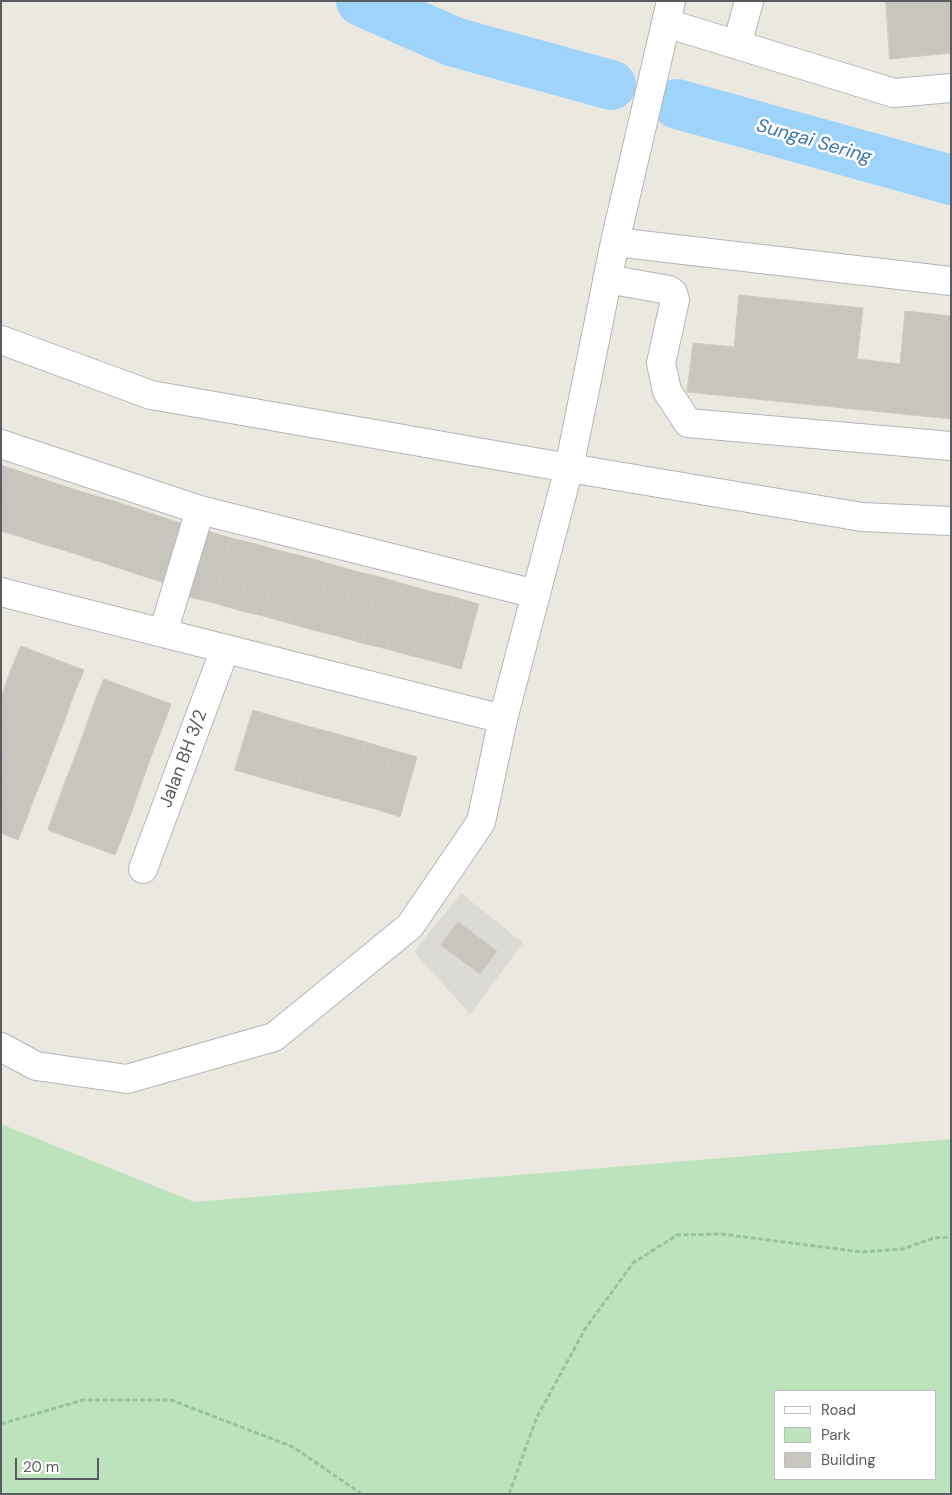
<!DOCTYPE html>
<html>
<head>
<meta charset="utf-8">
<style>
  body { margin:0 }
  #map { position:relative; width:952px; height:1495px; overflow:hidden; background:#ebe8df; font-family:"DM Sans",sans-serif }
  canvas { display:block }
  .frame { position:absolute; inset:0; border:2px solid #585c60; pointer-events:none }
  .legend { position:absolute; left:774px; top:1390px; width:162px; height:90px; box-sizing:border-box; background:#fff; border:1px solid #bcbebf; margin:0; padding:6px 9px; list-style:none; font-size:15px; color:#585c60 }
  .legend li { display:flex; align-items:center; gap:10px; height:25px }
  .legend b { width:25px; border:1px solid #bcbebf }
  .scale { position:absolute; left:15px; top:1458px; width:84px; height:22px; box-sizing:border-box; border:2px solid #585c60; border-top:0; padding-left:6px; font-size:15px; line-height:18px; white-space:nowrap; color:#585c60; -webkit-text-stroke:4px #fff; paint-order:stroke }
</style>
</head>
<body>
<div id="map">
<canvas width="952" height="1495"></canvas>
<div class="frame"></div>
<ul class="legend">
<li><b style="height:6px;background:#fff"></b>Road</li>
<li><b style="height:14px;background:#bce3bc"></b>Park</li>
<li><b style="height:14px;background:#c8c5bf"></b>Building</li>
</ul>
<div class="scale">20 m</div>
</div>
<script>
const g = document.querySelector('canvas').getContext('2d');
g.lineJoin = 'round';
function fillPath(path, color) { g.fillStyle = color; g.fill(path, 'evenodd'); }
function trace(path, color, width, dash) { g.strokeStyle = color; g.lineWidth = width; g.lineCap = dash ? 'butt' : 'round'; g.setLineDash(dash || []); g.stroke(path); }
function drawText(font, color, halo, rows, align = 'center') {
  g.font = font + ' "DM Sans",sans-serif'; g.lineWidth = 5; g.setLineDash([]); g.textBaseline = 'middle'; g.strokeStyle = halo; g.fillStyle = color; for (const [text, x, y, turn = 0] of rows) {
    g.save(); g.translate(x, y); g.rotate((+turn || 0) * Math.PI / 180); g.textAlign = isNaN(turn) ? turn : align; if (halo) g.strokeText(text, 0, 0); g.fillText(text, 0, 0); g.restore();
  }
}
fillPath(new Path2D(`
  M461,893L523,943L470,1014L414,952Z`), '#dcdad4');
fillPath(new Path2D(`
  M1,1124L194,1202L951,1139V1494H1ZM776,1391H936V1479H776Z`), '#bce3bc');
trace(new Path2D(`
  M361,1L454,42L611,85
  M677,104L951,180`), '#9ed4fc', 50);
const building = new Path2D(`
  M886,1H951V53L890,59Z
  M739,295L863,308L857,359L900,364L905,311L951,316V419L687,392L693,343L734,347Z
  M1,465L16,470L1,514Z
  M16,470L40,478L21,537L1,531V514Z
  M40,478L64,486L45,545L21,537Z
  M64,486L89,494L70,552L45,545Z
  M89,494L114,501L94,560L70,552Z
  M114,501L138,509L119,568L94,560Z
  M138,509L162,517L143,576L119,568Z
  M162,517L187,525L168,584L143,576Z
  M207,531L231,538L214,603L189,597Z
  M231,538L256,544L238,610L214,603Z
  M256,544L281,551L263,616L238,610Z
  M281,551L306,557L288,623L263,616Z
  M306,557L330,564L313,630L288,623Z
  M330,564L355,571L337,636L313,630Z
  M355,571L380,577L362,643L337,636Z
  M380,577L404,584L387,649L362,643Z
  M404,584L429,591L412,656L387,649Z
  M429,591L454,597L436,662L412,656Z
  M454,597L479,604L461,669L436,662Z
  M21,646L84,670L74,694L11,670Z
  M11,670L74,694L65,719L2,695Z
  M104,679L171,704L162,729L94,704Z
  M2,695L65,719L56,743L1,722Z
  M94,704L162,729L152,754L85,730Z
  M253,710L290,721L273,781L235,770Z
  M290,721L315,728L298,788L273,781Z
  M1,722L56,743L47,767L1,750Z
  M315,728L341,735L323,795L298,788Z
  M85,730L152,754L143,779L76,755Z
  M341,735L366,742L349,802L323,795Z
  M366,742L392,750L375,809L349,802Z
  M1,750L47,767L37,791L1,777Z
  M392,750L417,757L400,817L375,809Z
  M76,755L143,779L134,805L66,780Z
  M1,777L37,791L28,815L1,805Z
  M66,780L134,805L125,830L57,805Z
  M1,805L28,815L18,840L1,833Z
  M57,805L125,830L115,855L48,830Z
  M458,922L497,951L480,974L441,945Z`);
fillPath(building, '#c8c5bf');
trace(building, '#cfcabe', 1);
const minor = new Path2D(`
  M666,23L894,93L951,88
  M737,45L749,1
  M615,242L951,281
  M607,279L669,290L673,293L675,300L661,363L667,391L688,423L951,446
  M1,340L151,395L569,468L862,517L951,521
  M1,444L200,510L536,594
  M1,592L503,719
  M163,633L200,510
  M143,869L225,649
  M1,1047L36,1066L127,1079L274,1037L410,926L481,822L503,719L569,468L615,242L671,1`);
trace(minor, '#b2b6ba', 30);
trace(new Path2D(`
  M1,1424L83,1400H171L293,1447L362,1494
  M509,1494L536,1419L585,1329L633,1263L677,1235L722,1234L861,1252L903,1249L933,1238L951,1237`), '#95c3a2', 3, [5, 2.5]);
trace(minor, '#fff', 28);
drawText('18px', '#585c60', '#fff', [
  ["Jalan BH 3/2",184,759,-69]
]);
drawText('italic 19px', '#3d74ad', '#fff', [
  ["Sungai Sering",814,142,16]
]);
</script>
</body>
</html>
